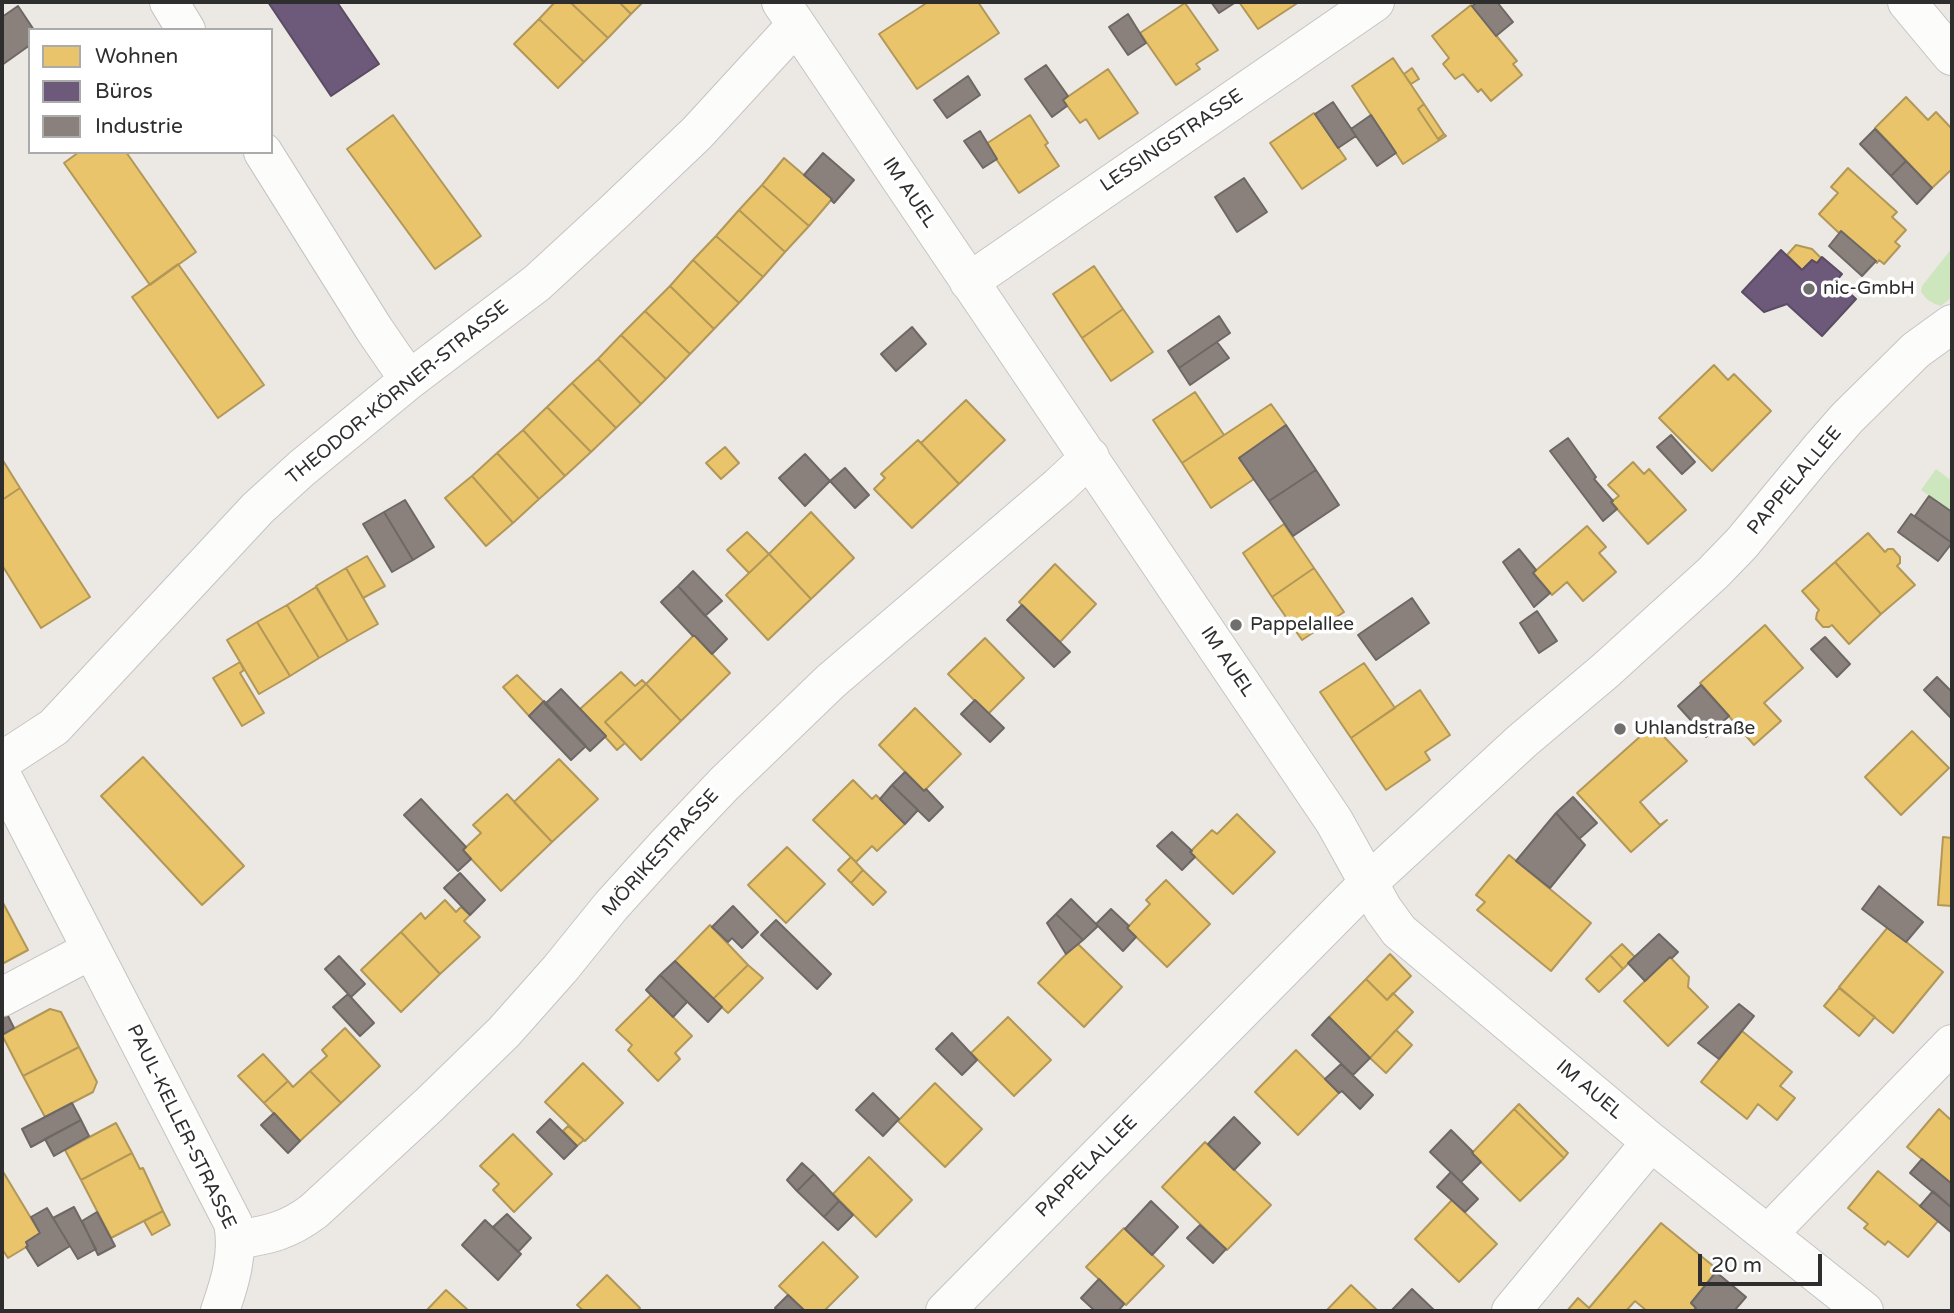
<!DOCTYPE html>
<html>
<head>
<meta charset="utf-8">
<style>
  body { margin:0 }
  #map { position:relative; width:1954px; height:1313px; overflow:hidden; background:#ece8e4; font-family:"Varela Round",sans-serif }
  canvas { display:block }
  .frame { position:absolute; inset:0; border:4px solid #2e2e2e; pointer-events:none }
  .legend { position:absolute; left:28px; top:28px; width:245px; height:126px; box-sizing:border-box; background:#fff; border:2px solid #ababab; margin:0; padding:9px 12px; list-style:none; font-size:21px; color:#2e2e2e }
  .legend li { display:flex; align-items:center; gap:14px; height:35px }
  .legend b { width:35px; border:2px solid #ababab }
  .scale { position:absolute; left:1698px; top:1254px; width:124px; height:32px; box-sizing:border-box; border:4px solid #2e2e2e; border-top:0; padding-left:9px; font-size:21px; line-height:24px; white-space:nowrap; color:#2e2e2e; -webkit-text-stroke:5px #fff; paint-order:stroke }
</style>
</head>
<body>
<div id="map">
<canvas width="1954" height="1313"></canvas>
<div class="frame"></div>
<ul class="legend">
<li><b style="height:19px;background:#e9c46a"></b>Wohnen</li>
<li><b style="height:19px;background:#6d597a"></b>Büros</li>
<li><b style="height:19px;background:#8a817c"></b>Industrie</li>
</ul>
<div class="scale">20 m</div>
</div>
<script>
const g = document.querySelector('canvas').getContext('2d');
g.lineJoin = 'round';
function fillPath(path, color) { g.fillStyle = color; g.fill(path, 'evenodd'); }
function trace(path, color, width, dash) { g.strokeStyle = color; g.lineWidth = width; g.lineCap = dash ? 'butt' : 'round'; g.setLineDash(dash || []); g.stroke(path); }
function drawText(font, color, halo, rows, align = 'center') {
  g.font = font + ' "Varela Round",sans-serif'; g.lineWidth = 7; g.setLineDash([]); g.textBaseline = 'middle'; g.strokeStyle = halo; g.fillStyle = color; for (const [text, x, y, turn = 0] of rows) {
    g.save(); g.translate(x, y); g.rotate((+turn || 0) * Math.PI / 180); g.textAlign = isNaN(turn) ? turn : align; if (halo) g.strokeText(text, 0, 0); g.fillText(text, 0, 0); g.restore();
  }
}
fillPath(new Path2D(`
  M1952,248V297L1941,306C1931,303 1927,300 1921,292L1922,286Z
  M1936,469L1952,481V512L1921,490Z`), '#cee6be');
const homes = new Path2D(`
  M555,2H570L608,38L584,62L539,19Z
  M570,2H619L631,14L608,38Z
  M619,2H643L631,14Z
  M928,2H978L999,33L917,89L879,34Z
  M1239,2H1299L1258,29Z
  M1185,3L1218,50L1196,64L1200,69L1176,85L1140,33Z
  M1471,5L1517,61L1513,64L1522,75L1491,101L1481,89L1478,92L1463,74L1455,79L1443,64L1449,58L1432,36Z
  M539,19L584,62L558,88L514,44Z
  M1393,58L1424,104L1418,109L1438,139L1444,134L1446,136L1403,164L1352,86Z
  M1412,68L1419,79L1411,84L1404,74Z
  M1108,69L1138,113L1099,139L1086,119L1080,123L1063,100Z
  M1906,97L1928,120L1936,112L1952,129V169L1932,188L1875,128Z
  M1424,104L1444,134L1438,139L1418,109Z
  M1314,113L1346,159L1302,189L1270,143Z
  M393,115L481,236L435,269L347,149Z
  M1030,115L1048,143L1045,145L1059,166L1019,193L986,144Z
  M79,152H126L196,252L150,285L64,163Z
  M784,158L832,199L809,226L762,185Z
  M1848,168L1897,212L1892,217L1906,230L1895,242L1900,246L1884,264L1879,260L1877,263L1841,231L1839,233L1819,214L1838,193L1831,187Z
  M762,185L809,226L785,252L739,210Z
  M739,210L785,252L763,277L716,236Z
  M716,236L763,277L739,303L693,260Z
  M1796,245L1812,249L1821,258L1817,263L1812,260L1802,270L1787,255Z
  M693,260L739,303L714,329L670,286Z
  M178,264L264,385L218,418L132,297Z
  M1094,266L1123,309L1082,338L1053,294Z
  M670,286L714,329L690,354L645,311Z
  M1123,309L1153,352L1111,381L1082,338Z
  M645,311L690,354L666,379L621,335Z
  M621,335L666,379L641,404L598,359Z
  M598,359L641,404L616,428L572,383Z
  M1714,365L1728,380L1734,374L1771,411L1712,471L1659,418Z
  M572,383L616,428L591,452L547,407Z
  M1195,392L1224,435L1182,463L1153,420Z
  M966,400L1005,440L959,484L921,443Z
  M1271,404L1286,425L1239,458L1254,479L1211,508L1182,463Z
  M547,407L591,452L565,476L523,430Z
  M523,430L565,476L539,499L497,453Z
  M918,440L959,484L912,528L874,489L885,478L881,474Z
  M725,447L739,463L721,479L706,463Z
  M497,453L539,499L513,523L472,476Z
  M2,459L20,488L2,500Z
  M1633,462L1644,474L1649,469L1686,510L1648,544L1611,502L1619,496L1608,485Z
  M472,476L513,523L486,546L445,498Z
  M20,488L90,597L41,628L2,565V500Z
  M811,512L854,558L811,599L769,554Z
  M1284,524L1314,568L1272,597L1243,553Z
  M1587,526L1606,547L1599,553L1616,572L1583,601L1567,582L1552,595L1533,573Z
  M747,532L769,554L749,573L727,550Z
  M1868,533L1885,552L1888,549H1893L1900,557V563L1897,566L1915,585L1881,614L1835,562Z
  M769,554L811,599L768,640L726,595Z
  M367,556L385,586L363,598L346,568Z
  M1835,562L1881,614L1849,644L1832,625L1829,627H1823L1816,619L1817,613L1819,610L1802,591Z
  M1055,564L1096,604L1060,642L1019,602Z
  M346,568L378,624L348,641L316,586Z
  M1314,568L1344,612L1302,640L1272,597Z
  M316,587L348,641L319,658L287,605Z
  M287,605L319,658L290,676L257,622Z
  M257,622L290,676L259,694L227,640Z
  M1765,625L1803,668L1764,703L1781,721L1754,745L1700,683Z
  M693,636H695L730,673L681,721L646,684Z
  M985,638L1024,678L988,714L948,674Z
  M240,662L244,670L240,673L264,713L242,726L213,678Z
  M1364,663L1395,708L1351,738L1320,692Z
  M621,672L635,686L642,680L646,684L605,722L625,743L617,750L580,709Z
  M517,675L544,702L529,716L503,687Z
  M646,684L681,721L641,760L605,722Z
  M1420,690L1450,735L1425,752L1430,760L1386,790L1351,738Z
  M915,708L961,754L924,791L879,745Z
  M1653,725L1687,761L1640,802L1660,825L1667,820L1631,852L1577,793Z
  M1912,731L1949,768L1901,815L1865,777Z
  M143,757L244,866L202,905L101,796Z
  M559,759L598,799L552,842L514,802Z
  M853,780L872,799L876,795L905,824L877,851L872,846L856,862L813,820Z
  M507,794L552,842L501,891L463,850L481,833L473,825Z
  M1237,814L1275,852L1233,894L1190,852L1212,830L1217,834Z
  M1943,837L1952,838V906L1938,905Z
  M787,847L825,884L786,923L748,885Z
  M1509,855L1591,923L1551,971L1477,910L1485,902L1476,895Z
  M851,857L863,870L851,883L838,870Z
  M863,870L886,892L873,905L851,883Z
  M1166,880L1210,924L1167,967L1127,928L1150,904L1146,900Z
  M445,900L456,912L461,907L470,915L464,921L480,937L440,974L401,932L421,913L425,919Z
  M2,901L28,950L2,964Z
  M710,925L748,965L713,999L675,961Z
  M1888,927L1943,972L1893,1033L1839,987Z
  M401,932L440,974L401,1012L361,970Z
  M1077,943L1122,987L1084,1027L1038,983Z
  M1622,944L1635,957L1623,969L1610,955Z
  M1390,954L1411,976L1387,1000L1366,979Z
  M1610,955L1623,969L1599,992L1586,979Z
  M1670,957L1689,977L1688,987L1708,1007L1668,1046L1624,1001Z
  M748,965L763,978L728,1013L713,999Z
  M1366,979L1387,1000L1393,993L1413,1012L1370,1058L1329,1017Z
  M1839,988L1875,1017L1859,1036L1824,1006Z
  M651,995L692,1036L675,1053L680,1059L658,1081L628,1050L632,1045L616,1030Z
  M50,1009L61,1012L79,1047L23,1076L2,1035Z
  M1008,1017L1051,1060L1014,1096L971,1053Z
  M345,1028L380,1066L341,1103L310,1071L327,1056L322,1050Z
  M1396,1030L1412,1045L1386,1073L1370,1058Z
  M1742,1031L1792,1072L1780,1086L1795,1098L1777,1120L1758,1104L1747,1119L1701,1082Z
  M79,1047L97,1082L93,1092L45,1117L23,1076Z
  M1296,1050L1339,1093L1298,1135L1255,1092Z
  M263,1054L288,1081L264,1103L238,1076Z
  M583,1063L623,1103L585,1141L545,1102Z
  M310,1071L341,1103L300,1141L264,1103L288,1081L293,1087Z
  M935,1083L982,1129L945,1167L898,1121Z
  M1519,1104L1568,1153L1564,1158L1514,1109Z
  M1514,1109L1564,1158L1520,1201L1472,1153Z
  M1939,1109L1952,1121V1184L1907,1147Z
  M116,1123L132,1153L81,1180L65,1150Z
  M568,1126L584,1140L577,1146L563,1131Z
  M513,1134L552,1174L514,1212L493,1190L499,1184L480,1166Z
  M1205,1142L1271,1205L1227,1250L1162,1187Z
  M132,1153L140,1169L143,1168L163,1211L111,1238L81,1180Z
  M869,1157L912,1200L876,1237L833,1194Z
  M2,1170L40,1233L26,1242L28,1246L8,1258L2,1249Z
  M1878,1171L1938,1221L1908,1257L1888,1241L1885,1245L1864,1228L1868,1224L1848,1208Z
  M1452,1200L1497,1244L1459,1282L1415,1239Z
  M163,1211L170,1225L152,1235L144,1221Z
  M1661,1223L1718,1270L1691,1303L1696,1308L1693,1311H1647L1635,1301L1626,1311H1567L1578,1298L1589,1308Z
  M1124,1228L1164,1266L1126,1305L1086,1267Z
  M823,1242L858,1277L824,1311H805L779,1286Z
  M607,1275L640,1308L637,1311H584L577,1305Z
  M1351,1285L1378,1311H1326Z
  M446,1290L469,1311H426Z`);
fillPath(homes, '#e9c46a');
trace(homes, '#b19758', 2);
const offices = new Path2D(`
  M268,2H337L379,64L331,96Z
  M1781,250L1802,270L1812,260L1817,263L1822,257L1842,274L1836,281L1856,299L1822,336L1787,304L1764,312L1742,292Z`);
fillPath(offices, '#6d597a');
trace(offices, '#5a4c63', 2);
const industry = new Path2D(`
  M1211,2H1236L1219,13Z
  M1478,2H1497L1513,22L1496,36L1472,6Z
  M18,6L34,30H30V45L2,65V17Z
  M1128,14L1146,43L1128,55L1109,27Z
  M1046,65L1068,96L1063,100L1067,106L1052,117L1025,79Z
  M968,76L980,95L947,118L934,100Z
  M1333,102L1356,136L1338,148L1315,114Z
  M1371,115L1396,153L1377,166L1351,129Z
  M1875,129L1906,161L1891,176L1860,144Z
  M980,131L997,159L983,168L964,141Z
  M823,153L854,180L834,203L831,200L832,199L804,175Z
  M1906,161L1932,188L1917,204L1891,176Z
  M1244,178L1267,212L1237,232L1215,197Z
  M1841,231L1876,261L1862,276L1829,246Z
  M1219,316L1230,333L1179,368L1168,351Z
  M912,327L926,344L896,371L881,354Z
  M1217,342L1229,358L1190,385L1179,368Z
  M1286,425L1316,470L1269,501L1239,458Z
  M1671,435L1695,462L1682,474L1657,447Z
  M1568,438L1596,477L1594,479L1613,501L1611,502L1617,509L1603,521L1550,451Z
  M805,454L830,481L805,506L779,478Z
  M845,468L869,495L855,508L830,481Z
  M1316,470L1339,505L1293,536L1269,501Z
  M1929,496L1952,512V543L1915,516Z
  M405,500L434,547L413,560L384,512Z
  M384,512L413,560L392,572L363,524Z
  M1911,514L1952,543L1938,561L1898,532Z
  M1519,549L1536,570L1533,573L1550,593L1534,607L1503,562Z
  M693,571L722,601L705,616L678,586Z
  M678,586L727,639L712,654L695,636H693L661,602Z
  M1412,598L1429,623L1376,660L1358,635Z
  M1022,605L1070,652L1054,667L1007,620Z
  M1537,611L1557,641L1539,653L1520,623Z
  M1825,637L1850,664L1837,677L1811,649Z
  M1937,677L1952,692V719L1924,690Z
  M1701,685L1729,716L1706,737L1678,706Z
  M561,689L606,736L590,751L545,704Z
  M975,700L1004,728L990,742L961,714Z
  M544,701L586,746L571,760L529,716Z
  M905,772L924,791L926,789L943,807L929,821L892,785Z
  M892,785L918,810L905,824L880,799Z
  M1573,797L1597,823L1579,839L1556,813Z
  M421,799L466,847L463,850L471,859L458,871L404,815Z
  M1556,813L1585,845L1550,888L1516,861Z
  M1172,832L1192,851L1190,852L1195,857L1182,870L1157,846Z
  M460,873L485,900L470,915L444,888Z
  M1879,886L1923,922L1906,942L1862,909Z
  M1071,899L1098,926L1083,940L1056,914Z
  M733,906L758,932L742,948L732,938L728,942L712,927Z
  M1111,909L1129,926L1127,928L1136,937L1123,951L1096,924Z
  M1056,914L1083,940L1066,954L1047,923Z
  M776,920L831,974L817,989L761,935Z
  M1659,934L1678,952L1672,958L1670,957L1645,981L1628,963Z
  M339,956L365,984L351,997L325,969Z
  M675,961L722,1007L708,1022L660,975Z
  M660,975L687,1002L673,1017L646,990Z
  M348,994L374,1023L360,1036L333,1007Z
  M1739,1004L1754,1016L1719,1059L1698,1043Z
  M6,1012L14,1028L2,1035V1014Z
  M1329,1017L1370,1058L1353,1075L1312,1035Z
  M952,1033L977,1060L962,1075L936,1049Z
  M1341,1064L1373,1095L1360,1109L1342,1091L1339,1093L1325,1079Z
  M873,1093L899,1119L883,1136L856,1110Z
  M72,1103L81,1120L31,1147L22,1129Z
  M274,1113L300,1141L288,1153L261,1125Z
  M1234,1117L1260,1143L1234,1170L1208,1144Z
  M550,1119L577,1146L564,1159L537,1132Z
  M81,1120L89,1136L54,1156L45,1139Z
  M1451,1130L1473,1152L1472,1153L1481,1162L1461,1182L1430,1152Z
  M1922,1159L1952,1184V1208L1910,1173Z
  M802,1163L814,1174L797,1191L787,1180Z
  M1451,1172L1478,1199L1465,1212L1437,1187Z
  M814,1174L839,1201L824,1217L797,1191Z
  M1933,1191L1952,1208V1233L1920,1206Z
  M839,1201L853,1215L838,1230L824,1217Z
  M1151,1201L1178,1227L1152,1255L1125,1229Z
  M74,1207L96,1249L78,1259L53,1218Z
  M47,1208L70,1246L38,1266L26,1247L28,1246L26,1242L40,1233L31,1217Z
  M97,1212L115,1246L98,1255L82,1221Z
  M507,1214L531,1238L518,1252L493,1227Z
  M485,1220L521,1254L498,1280L462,1245Z
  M1200,1225L1226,1249L1213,1263L1187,1238Z
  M1716,1272L1746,1297L1734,1311H1693L1696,1308L1691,1303Z
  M1099,1279L1124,1304L1118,1311H1095L1081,1298Z
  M1412,1289L1435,1311H1391Z
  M788,1295L805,1311H778L775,1308Z`);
fillPath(industry, '#8a817c');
trace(industry, '#6e6865', 2);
const minor = new Path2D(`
  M169,2L186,30
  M781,2L1334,821L1383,909L1399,931L1651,1142L1864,1311
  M1907,2L1952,56
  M263,152L374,329L409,380
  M969,282L1375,2
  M2,761L54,727L258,508L302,468L409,380L537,283L614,212L697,133L796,25
  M2,776L233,1223C239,1254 230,1282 220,1311
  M2,997L91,950
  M1768,1234L1952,1044
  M236,1240C268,1235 288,1231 314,1211L429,1105L504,1032L560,969L611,906L669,842L724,784L831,681L1059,486L1090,457
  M945,1311L1368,883L1522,741L1605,671L1713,573L1742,543L1819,450L1847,418L1916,350L1952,324
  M1511,1311L1651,1142`);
trace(minor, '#c5c4c5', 40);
trace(minor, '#fcfcfb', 38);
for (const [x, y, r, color] of [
  [1809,289,7,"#706f6e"],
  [1236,625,7,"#706f6e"],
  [1620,729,7,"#706f6e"]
]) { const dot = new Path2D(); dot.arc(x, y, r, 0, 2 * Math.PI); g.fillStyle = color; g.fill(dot); trace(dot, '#fff', 2.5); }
drawText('19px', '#2e2e2e', '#fff', [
  ["LESSINGSTRASSE",1172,141,-34],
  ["IM AUEL",909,193,56],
  ["THEODOR-KÖRNER-STRASSE",398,393,-39],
  ["PAPPELALLEE",1795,481,-50],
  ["IM AUEL",1227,662,56],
  ["MÖRIKESTRASSE",661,853,-48],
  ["IM AUEL",1589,1090,40],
  ["PAUL-KELLER-STRASSE",181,1127,64],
  ["PAPPELALLEE",1087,1167,-45]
]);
drawText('19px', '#2e2e2e', '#fff', [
  ["nic-GmbH",1823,289],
  ["Pappelallee",1250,625],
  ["Uhlandstraße",1634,729]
], 'left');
</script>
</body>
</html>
